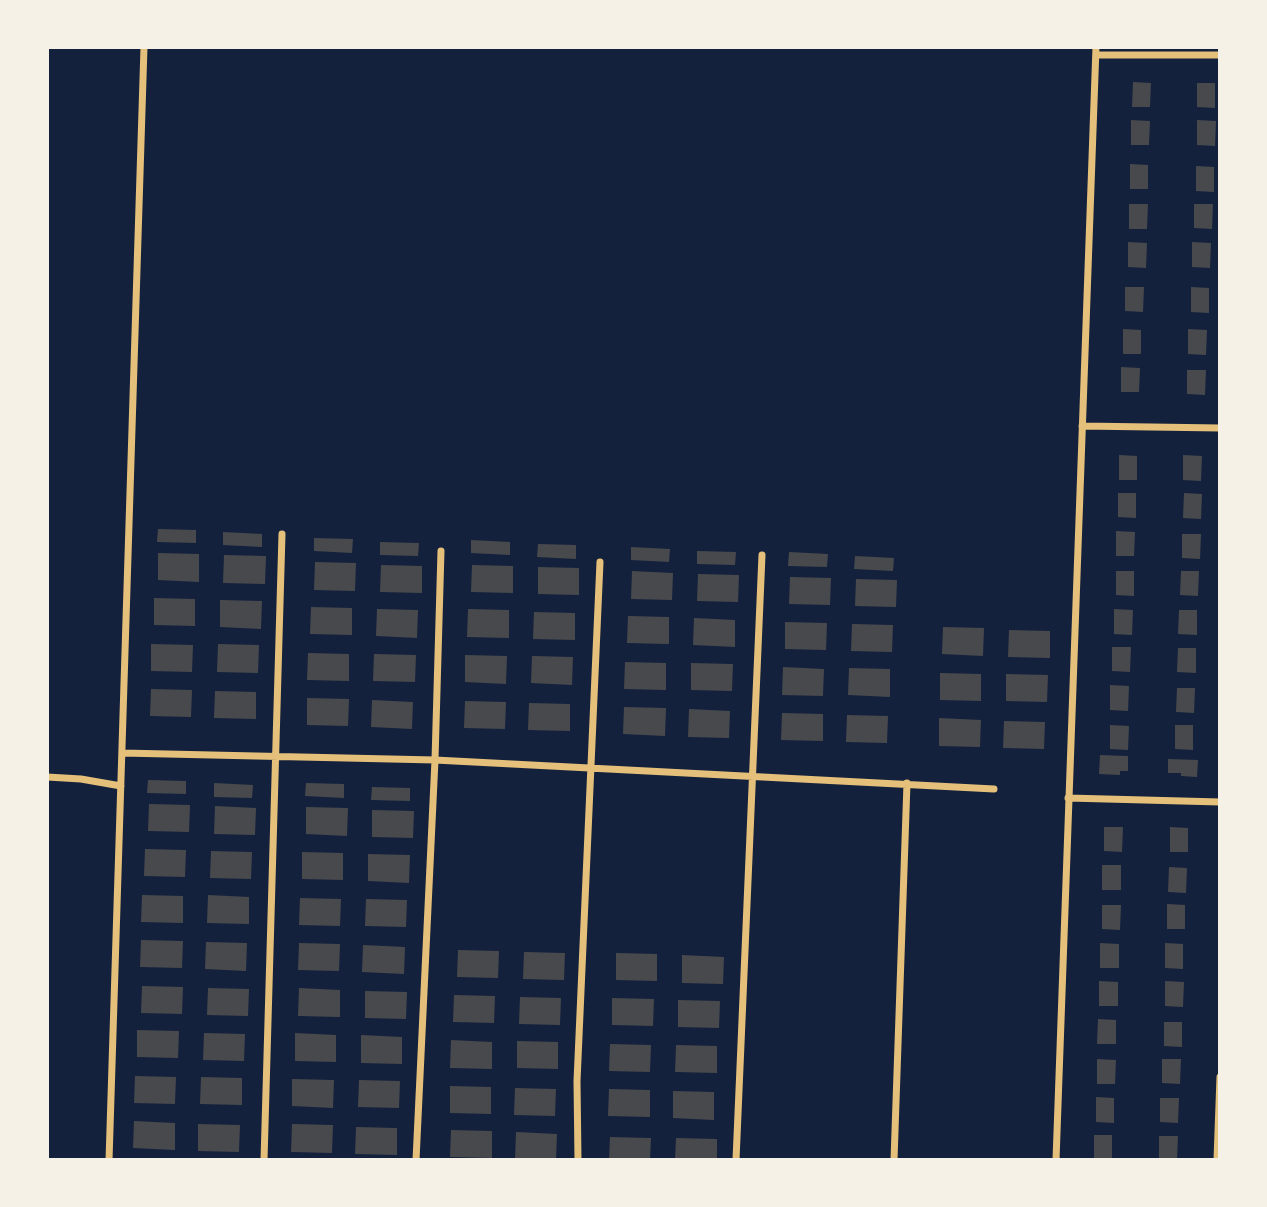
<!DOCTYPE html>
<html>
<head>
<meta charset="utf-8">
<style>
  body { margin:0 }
  #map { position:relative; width:1267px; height:1207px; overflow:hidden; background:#14213d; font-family:Jost,sans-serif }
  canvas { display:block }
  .frame { position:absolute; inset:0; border:49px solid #f6f1e7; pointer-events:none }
</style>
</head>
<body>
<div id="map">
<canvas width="1267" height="1207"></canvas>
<div class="frame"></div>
</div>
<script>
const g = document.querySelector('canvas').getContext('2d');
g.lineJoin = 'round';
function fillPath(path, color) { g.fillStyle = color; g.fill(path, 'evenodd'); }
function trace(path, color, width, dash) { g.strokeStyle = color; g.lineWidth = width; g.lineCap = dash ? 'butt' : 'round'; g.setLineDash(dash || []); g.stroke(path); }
fillPath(new Path2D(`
  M1133,82L1151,83L1150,107H1132Z
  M1197,83H1215V108L1197,107Z
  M1131,120L1150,121L1149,145H1131Z
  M1197,120L1216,121L1215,146L1197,145Z
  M1130,164L1148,165V189H1130Z
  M1196,166L1214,167V192L1196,191Z
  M1129,204H1148L1147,229H1129Z
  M1194,204H1213L1212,229L1194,228Z
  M1128,242L1147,243L1146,268L1128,267Z
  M1192,242L1211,243L1210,268L1192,267Z
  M1125,287H1144L1143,312L1125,311Z
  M1191,287L1209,288V313L1191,312Z
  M1123,329L1141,330V354H1123Z
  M1188,329L1207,330L1206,355L1188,354Z
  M1121,367L1140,368L1139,392H1121Z
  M1187,370H1206L1205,395L1187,394Z
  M1119,455L1137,456V480H1119Z
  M1183,455L1202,456L1201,481L1183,480Z
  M1118,493H1136V518L1118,517Z
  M1184,493L1202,494L1201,519L1183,518Z
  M158,529L196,530V543L157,542Z
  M1116,531L1135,532L1134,556H1116Z
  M223,532L262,534V547L223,545Z
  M1182,534H1201L1200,559L1182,558Z
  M314,538L353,539L352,553L314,551Z
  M471,540L510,542V555L471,553Z
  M380,542L419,543L418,556L380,555Z
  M538,544L576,545V559L537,557Z
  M631,547L670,549L669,562L631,560Z
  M697,551L736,552L735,565L697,564Z
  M789,552L828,554L827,567L788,566Z
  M158,553L199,554V582L158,580Z
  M224,555L266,556L265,584L223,583Z
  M855,556L894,558L893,571L854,569Z
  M315,562L356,563L355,591L314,590Z
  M381,565L422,566V593L380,592Z
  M472,565L513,566V593L471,592Z
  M538,567L579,568V595L538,594Z
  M632,571L673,573L672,600L631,599Z
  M1116,571H1134V596L1116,595Z
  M1181,571H1199L1198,596L1180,595Z
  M698,574L739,575L738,602L697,601Z
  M790,577L831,578L830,605L789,604Z
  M856,579L897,580L896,607L855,606Z
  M154,598L195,599V626L154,625Z
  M220,600L262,601L261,629L220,627Z
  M311,607L352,608V635L310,634Z
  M377,609L418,610L417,638L376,636Z
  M468,609L509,610V638L467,637Z
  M1114,609L1133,610L1132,635L1114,634Z
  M1179,610H1197V635L1178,634Z
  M534,612L575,613V640L533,639Z
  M628,616L669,617V644L627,643Z
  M694,618L735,620V647L693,645Z
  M785,622L827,623L826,650L785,649Z
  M852,624L893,625L892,652L851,651Z
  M943,627L984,628L983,656L942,654Z
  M1009,630L1050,631V658L1008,657Z
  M151,644L193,645L192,672L151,671Z
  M218,644L259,645L258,673L217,672Z
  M1112,647H1131L1130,672L1112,671Z
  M1178,648H1196V673L1177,672Z
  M308,653L349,654V681L307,680Z
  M374,654L416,655L415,682L373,681Z
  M465,655L507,656L506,684L465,682Z
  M532,656L573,657L572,685L531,683Z
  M625,662L666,663V690L624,689Z
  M691,663L733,664L732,691L691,690Z
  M783,667L824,669L823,696L782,695Z
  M849,668L890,669V697L848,695Z
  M940,673L981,674V701L940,700Z
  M1006,674L1048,675L1047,702L1006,701Z
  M1110,685L1129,686L1128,711L1110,710Z
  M1177,688H1195L1194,713L1176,712Z
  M151,689L192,690L191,717L150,716Z
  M215,691L256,692V719L214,718Z
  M307,698L349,699L348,726L307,725Z
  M372,700L413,702L412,729L371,727Z
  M465,701L506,702L505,729L464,728Z
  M529,703L570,704V731L528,730Z
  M624,707L666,708L665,736L623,734Z
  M689,709L730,711L729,738L688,737Z
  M782,713L823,714V741L781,740Z
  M847,715L888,716L887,743L846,742Z
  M939,718L981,720L980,747L939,746Z
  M1004,721L1045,722L1044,749L1003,748Z
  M1110,725L1129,726L1128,750L1110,749Z
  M1175,725H1193V750L1175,749Z
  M1100,755L1128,756V771H1120V775L1099,774Z
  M1168,759L1198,760L1197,777L1181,776V773H1168Z
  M148,780L186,781V794L147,793Z
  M214,783L253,785L252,798L214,797Z
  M306,783L344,784V798L305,796Z
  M372,787L410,788V801L371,800Z
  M149,804L190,805L189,832L148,831Z
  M215,806L256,808L255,835L214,834Z
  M306,807L348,808L347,836L306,834Z
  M372,810L414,811L413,838L372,837Z
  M1104,827H1123L1122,852L1104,851Z
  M1170,827L1188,828V852H1170Z
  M145,849L186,850L185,877L144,876Z
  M211,851L252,852L251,879L210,878Z
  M302,852L343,853V880L302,879Z
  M368,854L410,855L409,883L368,881Z
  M1102,865H1121V890H1102Z
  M1169,867L1187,868L1186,893L1168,892Z
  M142,895L183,896V923L141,922Z
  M208,895L249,897V924L207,923Z
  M300,898L341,899L340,926L299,925Z
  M366,899L407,900L406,927L365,926Z
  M1167,904L1185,905V929H1167Z
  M1102,905H1121L1120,930L1102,929Z
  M141,940L183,941L182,968L140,967Z
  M206,942L247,943L246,971L205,969Z
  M299,943L340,944L339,971L298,970Z
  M1100,943L1119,944V968H1100Z
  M1165,943L1183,944V969L1165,968Z
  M363,945L405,947L404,974L362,972Z
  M458,950L499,951L498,978L457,977Z
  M524,952L565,953L564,980L523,979Z
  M616,953L657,954V981L616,980Z
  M682,955L724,957L723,984L682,983Z
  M1099,981L1118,982V1006H1099Z
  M1165,981L1184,982L1183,1007L1165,1006Z
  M142,986L183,987L182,1014L141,1013Z
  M208,988L249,989L248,1016L207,1015Z
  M299,988L340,990V1017L298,1016Z
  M365,991L407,992L406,1019L365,1018Z
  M454,995L495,996L494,1023L453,1022Z
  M520,997L561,998L560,1025L519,1024Z
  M612,998L654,999L653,1026L612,1025Z
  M678,1000L720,1001L719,1028L678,1027Z
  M1098,1019L1116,1020V1044H1097Z
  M1164,1022H1182V1047L1164,1046Z
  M137,1030L179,1031L178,1058L137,1057Z
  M204,1033L245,1034L244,1061L203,1060Z
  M295,1033L336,1035V1062L295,1061Z
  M361,1035L402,1037V1064L361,1063Z
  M451,1040L492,1042V1069L450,1068Z
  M517,1041L558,1042V1069L517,1068Z
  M610,1044L651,1045L650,1072L609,1071Z
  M676,1045L717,1046V1073L675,1072Z
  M1097,1059L1116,1060L1115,1084H1097Z
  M1162,1059H1181L1180,1084L1162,1083Z
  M135,1076L176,1077L175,1104L134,1103Z
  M201,1077L242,1078V1105L200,1104Z
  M292,1079L334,1080L333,1108L292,1106Z
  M359,1080L400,1081L399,1108L358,1107Z
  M450,1086L491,1087V1114L450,1113Z
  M515,1088L556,1089L555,1116L514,1115Z
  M609,1089L650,1090V1117L608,1116Z
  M673,1091L714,1092V1120L673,1118Z
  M1096,1097L1114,1098V1123L1096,1122Z
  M1160,1098H1179L1178,1123L1160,1122Z
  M134,1121L175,1123V1150L133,1148Z
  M198,1124L240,1125L239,1152L198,1151Z
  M292,1124L333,1125L332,1153L291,1152Z
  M356,1127L397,1128V1155L355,1154Z
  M451,1130L492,1131V1158L450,1157Z
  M516,1132L557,1134L556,1160L515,1159Z
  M1094,1135H1112V1160L1094,1159Z
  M1159,1136H1178L1177,1160H1159Z
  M610,1137L651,1138L650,1160H609Z
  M676,1138L717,1139V1160H675Z`), '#48494c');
trace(new Path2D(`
  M1096,55H1220
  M1082,426L1220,428
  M122,753L435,760L994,789
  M47,777L81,779L121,786
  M1068,798L1220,802
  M109,1160L144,47
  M264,1160L282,534
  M416,1160L435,760L441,551
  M578,1160L577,1081L600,562
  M736,1160L762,555
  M894,1160L907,783
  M1056,1160L1096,47
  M1217,1160L1220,1077`), '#e5c07b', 7);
</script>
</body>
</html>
